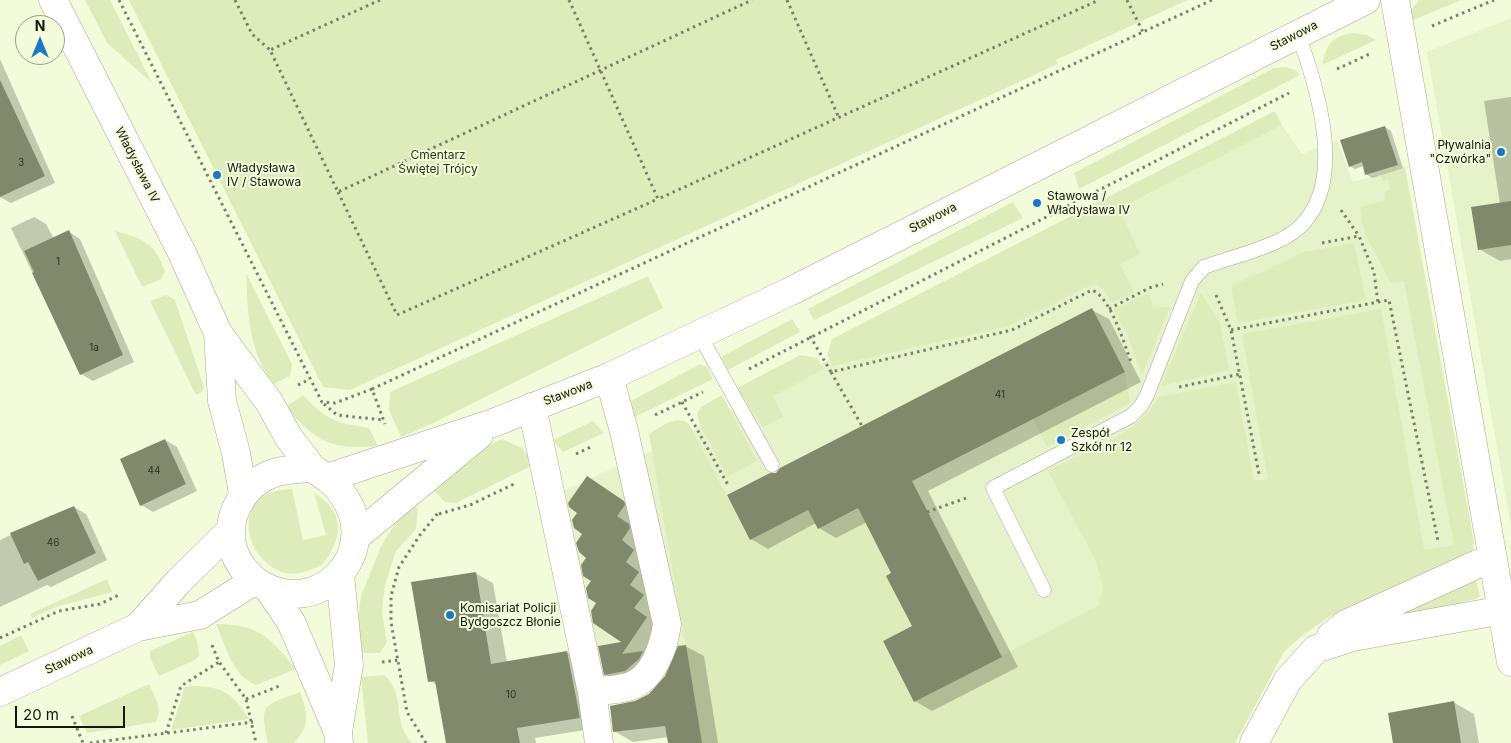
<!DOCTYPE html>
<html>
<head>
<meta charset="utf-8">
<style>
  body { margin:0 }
  #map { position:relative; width:1511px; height:743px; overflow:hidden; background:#f2fcdb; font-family:Inter,sans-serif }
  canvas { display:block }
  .north { position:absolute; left:15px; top:15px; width:50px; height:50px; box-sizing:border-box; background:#f2fcdb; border:1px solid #99a088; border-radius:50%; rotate:0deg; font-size:14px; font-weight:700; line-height:20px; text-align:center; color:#14170b }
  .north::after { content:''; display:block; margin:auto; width:18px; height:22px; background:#1c78c5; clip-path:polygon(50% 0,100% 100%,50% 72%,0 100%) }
  .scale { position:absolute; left:15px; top:706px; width:110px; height:22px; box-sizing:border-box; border:2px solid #14170b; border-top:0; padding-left:6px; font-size:15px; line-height:18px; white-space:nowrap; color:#14170b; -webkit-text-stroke:4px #f2fcdb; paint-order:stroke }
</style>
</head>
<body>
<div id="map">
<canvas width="1511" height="743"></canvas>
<div class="north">N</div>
<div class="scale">20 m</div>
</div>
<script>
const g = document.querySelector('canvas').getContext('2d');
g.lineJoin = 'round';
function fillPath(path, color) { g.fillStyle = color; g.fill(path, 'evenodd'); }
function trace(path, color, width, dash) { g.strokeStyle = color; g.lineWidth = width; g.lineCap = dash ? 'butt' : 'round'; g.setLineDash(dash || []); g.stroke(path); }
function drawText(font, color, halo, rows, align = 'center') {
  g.font = font + ' Inter,sans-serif'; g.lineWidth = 4; g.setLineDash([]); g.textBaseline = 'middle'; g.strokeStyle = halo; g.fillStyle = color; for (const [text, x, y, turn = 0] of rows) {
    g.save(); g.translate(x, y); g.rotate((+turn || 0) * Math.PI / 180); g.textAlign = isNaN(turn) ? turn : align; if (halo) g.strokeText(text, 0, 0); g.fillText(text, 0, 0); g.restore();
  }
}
fillPath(new Path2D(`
  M1511,18V526L1427,52Z
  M1282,125L1302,154L1337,140L1353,182L1399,169L1470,550L1272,635L1218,743H702L690,670L576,687L547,513L561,492L652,451Z`), '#e6f2c9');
fillPath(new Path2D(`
  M85,0H110L152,83L107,43Z
  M129,0H1188L1056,60L1058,64L350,390L323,387Z
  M1419,0H1461L1406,23L1410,11Z
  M1353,33L1367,35L1376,40L1322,65C1327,44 1331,36 1353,33Z
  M1286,67L1295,70L1300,75L1079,189L1074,173L1274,68Z
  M1275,111L1282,125L1119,209L1140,254L1120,264L1134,293L1112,303L1104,290L1095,283L1009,326L832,366L827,355L832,339Z
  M1405,167L1474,542L1473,549L1468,556L1329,617L1303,635L1284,652L1235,743H702L649,434C661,427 676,414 689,424L750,540L808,510L818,529L858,509L891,573L886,576L912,626L883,641L914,702L1099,605L1103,588L1096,561L1048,471C1082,452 1142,434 1158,397L1236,382L1254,481L1268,479L1242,334L1381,309L1424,550L1454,545L1404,281L1390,282L1364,232L1360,207L1385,201L1384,192L1390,190L1388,180L1382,181L1381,175Z
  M1013,202L1023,218L814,320L808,309Z
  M115,231C144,239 154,242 165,271L161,279L142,287Z
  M1354,243L1366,300L1238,323L1231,286L1304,252Z
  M246,273L292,364L290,376L274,384C248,352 248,313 246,273Z
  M648,276L663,308L427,426L401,437L389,410L390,392Z
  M1149,293L1153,307H1170L1142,375L1129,339L1114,309Z
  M1201,293L1220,323L1229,370L1161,386Z
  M167,295L175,300L204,387L201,393L196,395L150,301Z
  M792,319L800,332L728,370L721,357Z
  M800,355L817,358L824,369L773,396L783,417L763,427L737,388Z
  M700,364L707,367L713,379L633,418L631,401Z
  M1125,372L1130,403L1047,447L1033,419Z
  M303,395C327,421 335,422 369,428L378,446C331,450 316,442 286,407Z
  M722,395L757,461L727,477L700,425L697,414L701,407Z
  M593,421L604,433L563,452L553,440Z
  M502,439L522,448L533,465L456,503L445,502L432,489L486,447Z
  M292,489L303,540L326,535L314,493C346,511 343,539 322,565C311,570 297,576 285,573C252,564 233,515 265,495C273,490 283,490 292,489Z
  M414,504L418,509L416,529L396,551L385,585L382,612L387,642L380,653H360L357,627L361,596L382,544L396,523Z
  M1475,577L1480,596L1476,599L1380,621Z
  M107,579L112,592L56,607L32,618L30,614Z
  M216,624C260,624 270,638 296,669L256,685C233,677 225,645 216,624Z
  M193,632L197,640L199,656L195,660L159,676L150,658V651Z
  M21,635L29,651L0,665V646Z
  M384,675C407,695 391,720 412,743H368L361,677Z
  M149,684C155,697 163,709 156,722L87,733L79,716Z
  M194,686C222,686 235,695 249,719L171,730L185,687Z
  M300,692C308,715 311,724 294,743H268C259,702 264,706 300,692Z`), '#deecbc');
fillPath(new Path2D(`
  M0,59L55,183L11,203L0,197Z
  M1511,97V259L1500,261L1479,249L1500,204L1484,101Z
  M1385,127L1391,131L1403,168L1372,178L1366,174L1364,166L1355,169L1350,166Z
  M34,217L46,224L54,239L69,232L80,239L134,362L93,381L81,374L11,228Z
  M1092,310L1109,319L1141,382L928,491L1018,667L932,711L915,701L913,627L893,573L867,522L836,538L819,528L816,523L768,549L751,539L776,474Z
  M165,440L177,447L197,491L153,512L141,505Z
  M588,478L640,512L656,583L646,596L660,605L650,619L663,628L659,661L622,684L605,674L625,643L598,603L592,581L579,512Z
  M74,507L86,514L107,560L51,587L47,585L0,607V540L52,515L55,516Z
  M475,573L493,583L507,663L567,652L585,663L597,728L535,738L536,743H447L437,685L430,681Z
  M685,646L704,656L718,743H669V737L633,742L614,731L636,702L650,695L666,677Z
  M1453,702L1474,714L1479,743H1395Z`), '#0003');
fillPath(new Path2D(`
  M0,80L45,176L0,197Z
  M1385,126L1398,165L1365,175L1362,162L1349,167L1340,140Z
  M1511,201V245L1478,250L1471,207Z
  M69,230L123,355L80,375L32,273L34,272L24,251Z
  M1092,308L1125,372L912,481L1002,657L914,702L883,641L912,626L886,576L891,573L858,508L818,529L808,510L750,540L727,495L770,473H776L780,468Z
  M165,439L186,484L140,506L120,459Z
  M587,476L624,501L625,505L617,516L629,524L630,528L622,540L634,550L626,562L639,572L630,585L644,595L634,608L647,617L622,654L643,651L639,659L625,671L604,675L598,646L621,642L593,623L591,611L596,603L588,598L586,588L591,581L583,576L581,565L586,558L579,552L576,543L582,534L574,528L572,520L577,513L569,507L568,503Z
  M74,506L96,553L38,581L28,562L24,564L10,533Z
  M476,572L491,664L567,651L580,718L517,728L520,743H446L435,681L428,682L411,582Z
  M686,645L702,743H668L665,726L613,732L610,706L635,701L649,694L665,676L678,646Z
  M1454,701L1461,743H1393L1388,713Z`), '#80896b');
const lane = new Path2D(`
  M699,334L772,465
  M1044,590L993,488L1131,416L1141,406L1147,395L1192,281L1204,267C1229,258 1256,252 1280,240C1354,205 1320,94 1298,34`);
const street = new Path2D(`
  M1395,0L1511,662
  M532,407L592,692L599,743
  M1331,636L1346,624L1491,558
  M592,692C604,690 619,690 631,686C654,677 664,646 667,624L624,431L609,377
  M1254,743L1288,680L1316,649L1353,637L1503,610`);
const secondary = new Path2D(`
  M53,0L182,253L218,333L269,402L289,438L312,468
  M218,333L222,401L236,453L243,494
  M312,468C323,475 336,483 343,495C383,552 319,620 260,584C248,577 237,562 233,549C224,517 244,483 274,473C286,469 299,469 312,468Z
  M327,478L493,423L609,377L789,292L1366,0
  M357,536L479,435
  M270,591L291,622L338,732
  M138,627L179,581L231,530
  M0,692L138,627L200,615L254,581
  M339,743L338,732L349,665L340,575`);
trace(lane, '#a3ac8d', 15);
trace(street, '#a3ac8d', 29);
trace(secondary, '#a3ac8d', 29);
trace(new Path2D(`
  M119,0L322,402L335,403L372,389L385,424
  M235,0L252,34L270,50
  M380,0L270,50L338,192L752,0
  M569,0L658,199L1099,0
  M787,0L839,118
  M1127,0L1143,32
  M1432,26L1494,0
  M1337,69L1372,53
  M338,192L397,315L658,199
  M1341,210L1359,236
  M1322,243L1359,236L1374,272L1378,303
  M1216,295L1231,330L1259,474
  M1109,309L1149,288L1163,284
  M1231,330L1389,300L1438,541
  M810,336L831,372L1012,330L1092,290C1111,298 1124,343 1131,362
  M749,369L1289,93
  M831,372L862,426
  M298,385L308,380
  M1179,387L1241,374
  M372,389L1212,0
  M682,402L728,485
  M324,404L337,415L383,420
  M655,415L703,392
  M576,454L593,446
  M927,512L969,497
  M439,514L470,505L514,484
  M0,638L59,611L100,604L121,594
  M212,645L219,662L246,699L256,743
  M382,662L399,660
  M246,699L282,685
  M72,716L83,743
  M166,733L181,686L219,662
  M90,743L253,722
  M426,743L407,712L391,622V596L399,567L420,535L438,513`), '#7a806b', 3, [2.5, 4]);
trace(lane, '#fff', 14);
trace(street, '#fff', 28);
trace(secondary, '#fff', 28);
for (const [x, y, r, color] of [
  [1501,152,5,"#1c78c5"],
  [217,175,5,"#1c78c5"],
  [1037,203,5,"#1c78c5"],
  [1061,440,5,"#1c78c5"],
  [450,615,5,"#1c78c5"]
]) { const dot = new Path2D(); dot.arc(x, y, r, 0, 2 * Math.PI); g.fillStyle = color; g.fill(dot); trace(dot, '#f2fcdb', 2); }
drawText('10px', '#2f3423', null, [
  ["3",21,163],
  ["1",58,262],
  ["1a",94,348],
  ["41",1000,395],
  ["44",154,471],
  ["46",53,543],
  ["10",511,695]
]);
drawText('12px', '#14170b', '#f2fcdb', [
  ["Stawowa",1294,36,-27],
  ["Władysława IV",137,165,63],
  ["Stawowa",933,218,-27],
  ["Stawowa",568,393,-21],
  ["Stawowa",69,660,-25]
]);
drawText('12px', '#14170b', '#f2fcdb', [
  ["Pływalnia",1491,145,"right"],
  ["\"Czwórka\"",1491,159,"right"],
  ["Władysława",227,168],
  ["IV / Stawowa",227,182],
  ["Stawowa /",1047,196],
  ["Władysława IV",1047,210],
  ["Zespół",1071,433],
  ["Szkół nr 12",1071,447],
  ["Komisariat Policji",460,608],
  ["Bydgoszcz Błonie",460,622]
], 'left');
drawText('12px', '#2e3614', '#f2fcdb', [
  ["Cmentarz",438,155],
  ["Świętej Trójcy",438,169]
]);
</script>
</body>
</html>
